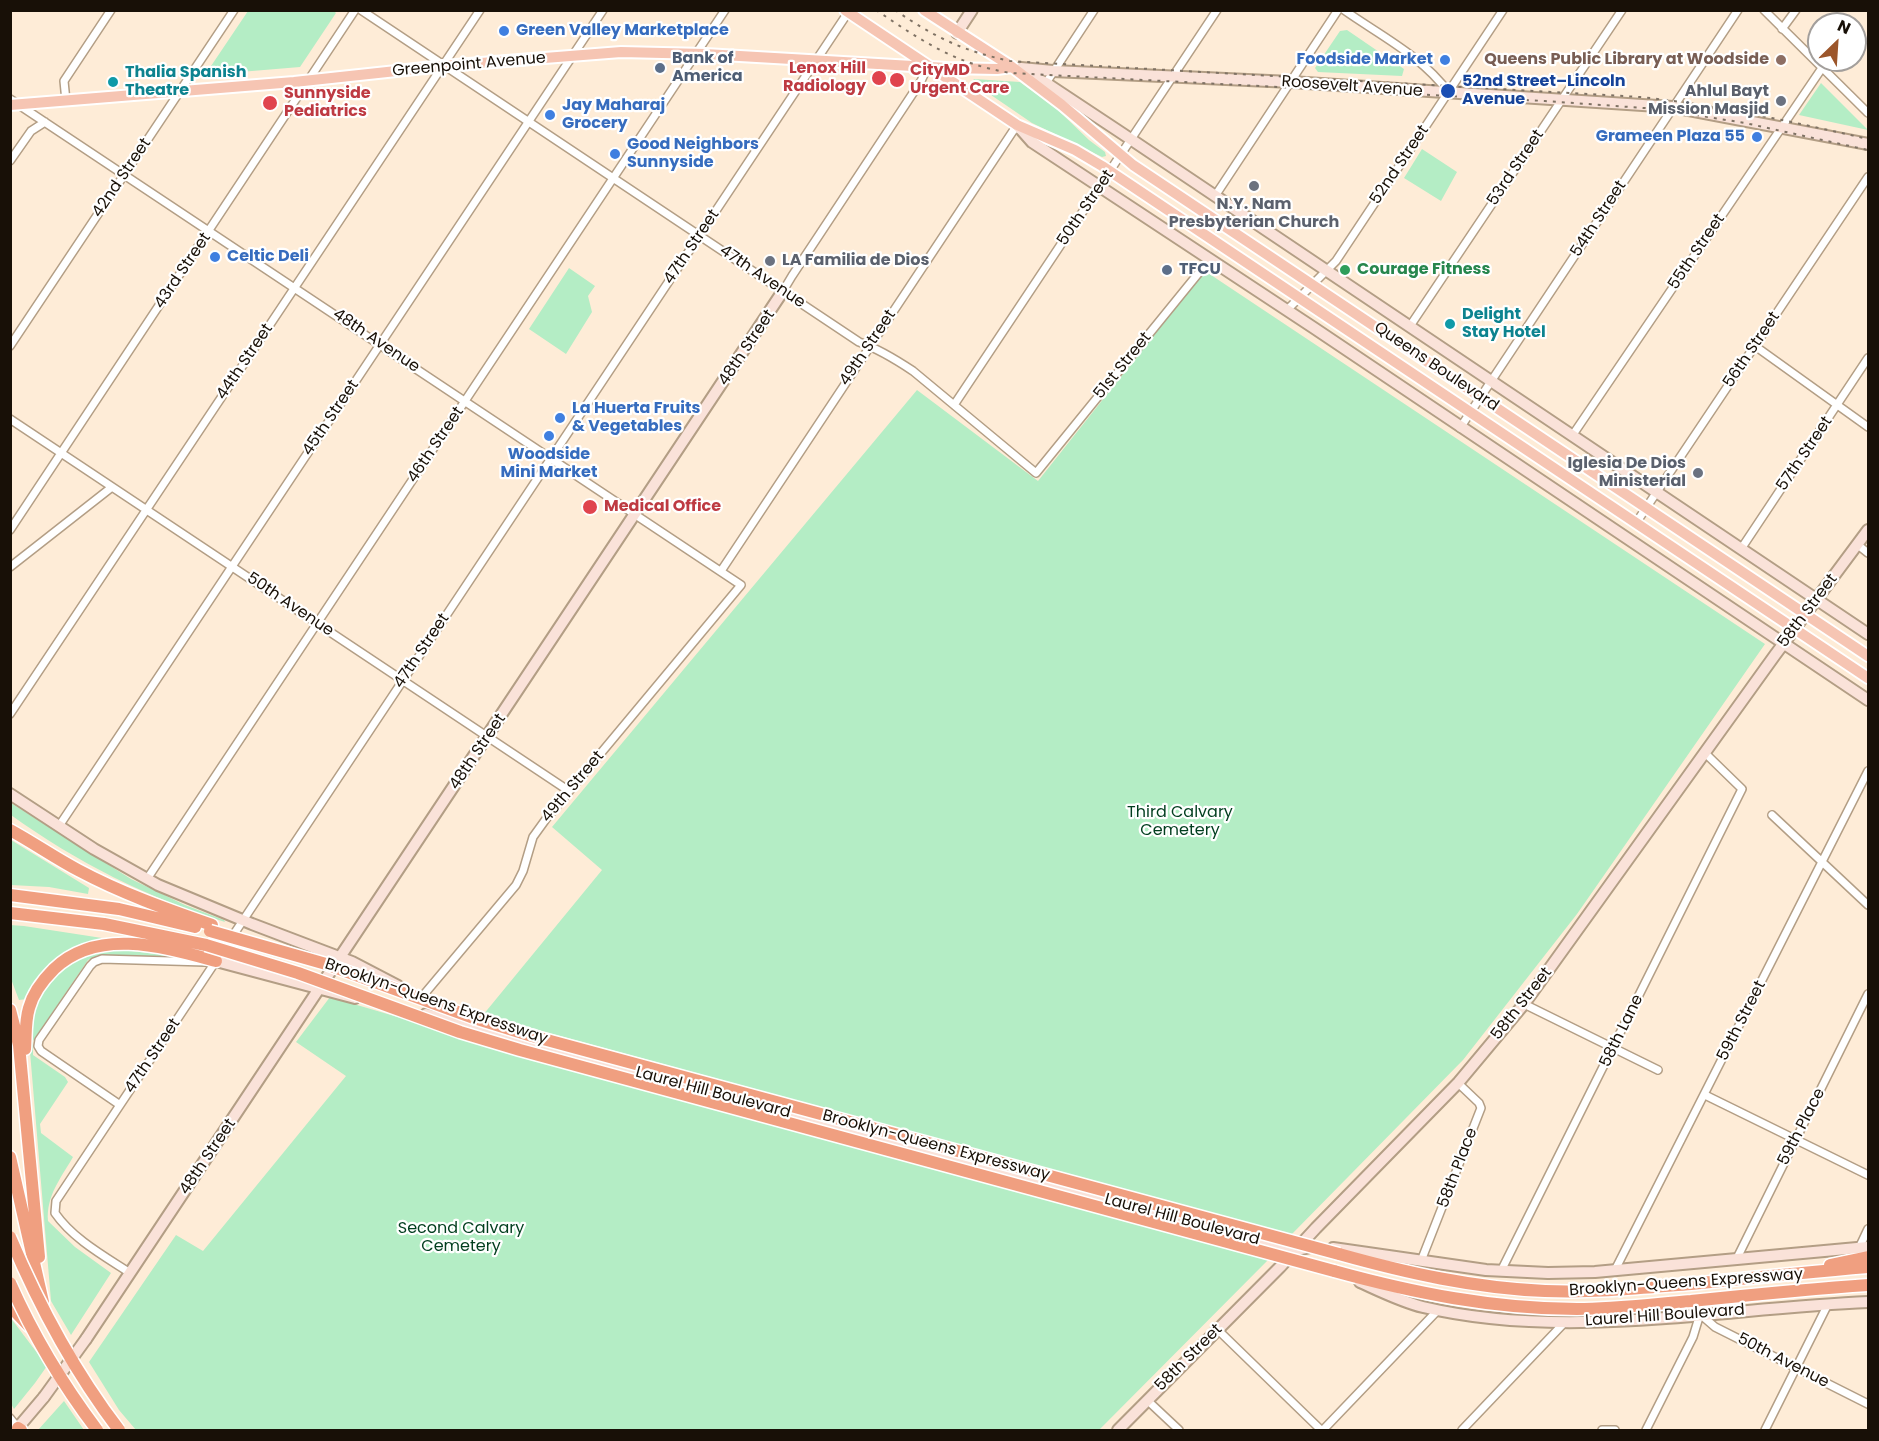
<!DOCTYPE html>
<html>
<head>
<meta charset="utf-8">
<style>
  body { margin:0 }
  #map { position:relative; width:1879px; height:1441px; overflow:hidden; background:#feecd7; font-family:Poppins,sans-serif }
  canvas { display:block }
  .frame { position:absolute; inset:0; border:12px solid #181007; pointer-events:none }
  .north { position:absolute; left:1807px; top:12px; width:60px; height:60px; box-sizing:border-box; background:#fff; border:2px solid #a39f9c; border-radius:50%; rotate:25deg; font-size:16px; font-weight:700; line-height:24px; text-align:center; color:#181007 }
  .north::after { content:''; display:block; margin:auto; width:21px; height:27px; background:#9c562b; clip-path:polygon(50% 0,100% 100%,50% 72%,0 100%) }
</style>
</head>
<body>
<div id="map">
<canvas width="1879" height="1441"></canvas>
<div class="frame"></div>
<div class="north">N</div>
</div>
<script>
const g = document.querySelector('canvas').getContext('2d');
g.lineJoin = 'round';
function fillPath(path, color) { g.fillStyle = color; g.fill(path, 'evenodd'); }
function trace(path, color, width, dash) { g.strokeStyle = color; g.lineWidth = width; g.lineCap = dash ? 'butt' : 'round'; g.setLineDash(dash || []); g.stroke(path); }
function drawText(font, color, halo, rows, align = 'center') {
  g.font = font + ' Poppins,sans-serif'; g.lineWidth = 4.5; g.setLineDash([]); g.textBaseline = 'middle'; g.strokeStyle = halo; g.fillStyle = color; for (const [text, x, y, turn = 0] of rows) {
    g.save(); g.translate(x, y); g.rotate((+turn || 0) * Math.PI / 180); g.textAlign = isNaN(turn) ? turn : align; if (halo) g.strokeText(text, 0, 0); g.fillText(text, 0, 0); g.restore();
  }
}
fillPath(new Path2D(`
  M333,10L336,13L300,67L216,74L209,69L248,11Z
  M1347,30L1404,69L1402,76L1318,72L1315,68L1340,31Z
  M974,79L1020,82L1058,110L1089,140L1105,152L1106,156L1102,157L1032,123L972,82Z
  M1821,83L1868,130L1799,115Z
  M1422,149L1457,172L1441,201L1404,178Z
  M569,268L595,286L588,296L592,312L566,354L529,329Z
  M1205,271L1765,644L1577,914L1463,1060L1291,1235L483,1015L602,870L552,827L917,390L1038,481Z
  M11,803L131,879L185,905L224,920L225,922C148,898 76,862 11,815Z
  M11,840L89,888L88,894L49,887L11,885Z
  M10,925L24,926L115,940L71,951L27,999L19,1000L11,979Z
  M115,949L166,955L171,958L98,955L88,960L33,1041V1055L65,1077L68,1082L40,1124L41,1133L73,1157C61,1178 46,1196 48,1221L75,1247L111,1273L71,1335L51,1301L29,1040C33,985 60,956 115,949Z
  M330,997L445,1031L1271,1257L1099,1430H136L119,1410L89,1362L176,1235L203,1251L346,1076L296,1042Z
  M10,1317L47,1366L35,1383L14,1409L10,1402Z
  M64,1401L84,1430H38Z`), '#b4edc5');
const street = new Path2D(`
  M361,10L859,342C879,349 895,359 913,371L1036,473L1210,259
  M1344,10C1381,36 1422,56 1449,93
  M1764,10L1868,113
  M1782,29L1796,10
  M1046,83L1094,10
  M10,99L741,585L546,819L533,837L523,871L516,885L421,998
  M66,101L64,81L111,10
  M10,161L31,131L45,122
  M1215,196L1338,10
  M783,291L792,276L921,81L928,66
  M1287,310L1336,261L1503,10
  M1410,326L1622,10
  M10,346L234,10
  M1755,346L1868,427
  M954,405L1217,10
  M10,419L569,791
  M1460,428L1738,10
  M1572,436L1822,68
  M1636,523L1868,177
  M10,530L355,10
  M1858,545L1868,553
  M1741,549L1868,358
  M10,567L112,487
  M721,571L1017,125
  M10,714L480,10
  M1772,815L1868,905
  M59,826L603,10
  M147,879L725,10
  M1524,1004L1658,1070
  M1705,1095L1868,1175
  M120,1105L41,1051L38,1046L39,1040L90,966L94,962L102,959L205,962
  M1859,1248L1868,1229
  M1736,1260L1868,994
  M1421,1261L1481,1108L1479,1103L1458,1083
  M1615,1270L1868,771
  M1501,1271L1742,789L1706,754
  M130,1273C104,1256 73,1239 55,1213L56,1201L849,11
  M1700,1314L1715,1327L1868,1404
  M1218,1330L1321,1430
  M1147,1400L1179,1430
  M10,1418L18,1428
  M1323,1430L1438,1310
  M1462,1430L1565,1322
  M1602,1430H1615
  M1646,1430L1693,1337L1700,1314
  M1765,1430L1828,1304`);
const secondary = new Path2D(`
  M957,33L972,10
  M1021,68L1053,71L1291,82L1673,107L1868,144
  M1023,72L1046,83L1123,134L1868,634
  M1017,125L1032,142L1314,328L1868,700
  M10,794L94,849L158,885L252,924L352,962L398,986
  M216,961L355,998
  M426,1014L1296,1250L1311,1247
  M1333,1248L1486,1270L1548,1273L1595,1272L1868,1247
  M1360,1282C1380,1291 1402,1302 1423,1307C1567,1341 1723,1308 1868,1302
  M86,1339L783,291
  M16,1430L44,1397
  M1118,1430L1280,1267L1316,1228L1458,1083L1524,1004L1775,655L1868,530`);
const primary = new Path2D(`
  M845,10L1017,125L1075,150L1102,166L1868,678
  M924,10L1012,67L1062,105L1133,165L1868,656
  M10,105L294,82L443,66L621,52L705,54L947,68L997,69L1012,67`);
const highway = new Path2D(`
  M10,830C34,843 55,858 78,870C121,893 166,909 212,925
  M10,895L119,909L195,927
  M10,913L104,924L206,945
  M10,1010L19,1045L39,1257
  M25,1049C26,1035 25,1021 29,1008C33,993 43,980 54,969C98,927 164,947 216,961
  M10,1157L43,1302
  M1339,1254C1407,1273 1474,1288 1545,1291C1594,1293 1642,1288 1691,1284C1750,1278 1809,1272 1868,1267
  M1830,1265L1868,1257
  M1334,1271C1414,1293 1494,1309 1577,1309C1615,1309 1653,1304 1691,1301C1750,1295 1809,1289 1868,1285
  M10,1306L29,1326
  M18,1428L21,1430`);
trace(street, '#b39e85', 10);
trace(secondary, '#b39e85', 14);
trace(primary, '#fff', 14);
trace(highway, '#fff', 15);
trace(street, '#fff', 7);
trace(secondary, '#fae2d9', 10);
trace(primary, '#f6c5b3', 10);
trace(highway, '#f09f80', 12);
trace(new Path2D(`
  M876,10C922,41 955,64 1011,73L1545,101L1658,109L1745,123L1868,150
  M895,10C934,37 963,51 1010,61L1640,97C1718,105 1793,122 1868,139`), '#7f7264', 2, [3, 6]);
const secondaryBridge = new Path2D(`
  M44,1397L86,1339`);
const highwayBridge = new Path2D(`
  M210,931L326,964L474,1018L532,1036L1339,1254
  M206,945L298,973L460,1032L520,1050L1334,1271
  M10,1237C39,1306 74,1371 119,1430
  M10,1283C33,1335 63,1385 97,1430`);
trace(secondaryBridge, '#b39e85', 14, []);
trace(highwayBridge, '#fff', 15, []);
trace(secondaryBridge, '#fae2d9', 10);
trace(highwayBridge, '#f09f80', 12);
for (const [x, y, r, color] of [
  [504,31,6,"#3f7fe0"],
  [1445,60,6,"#3f7fe0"],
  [1781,60,6,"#8d6e63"],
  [660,68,6,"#5c6f8a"],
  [879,78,8,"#e0444e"],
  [897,80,8,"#e0444e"],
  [113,82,6,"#0f9aa8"],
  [1448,91,8,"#1a4fb4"],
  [1781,101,6,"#6b7280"],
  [270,103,8,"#e0444e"],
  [550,115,6,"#3f7fe0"],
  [1757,137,6,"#3f7fe0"],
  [615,154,6,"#3f7fe0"],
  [1254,186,6,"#6b7280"],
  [215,257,6,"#3f7fe0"],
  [770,261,6,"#6b7280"],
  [1167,270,6,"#5c6f8a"],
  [1345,270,6,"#2e9e5b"],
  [1450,324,6,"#0f9aa8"],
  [560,418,6,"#3f7fe0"],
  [549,436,6,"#3f7fe0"],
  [1698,473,6,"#6b7280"],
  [590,507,8,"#e0444e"]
]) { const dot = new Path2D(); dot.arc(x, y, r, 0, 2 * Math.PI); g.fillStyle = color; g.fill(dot); trace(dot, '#fff', 2); }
drawText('bold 16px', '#366cbe', '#fff', [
  ["Green Valley Marketplace",516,31],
  ["Foodside Market",1433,60,"right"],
  ["Jay Maharaj",562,106],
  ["Grocery",562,124],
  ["Grameen Plaza 55",1745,137,"right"],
  ["Good Neighbors",627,145],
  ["Sunnyside",627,163],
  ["Celtic Deli",227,257],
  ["La Huerta Fruits",572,409],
  ["& Vegetables",572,427],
  ["Woodside",549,455,"center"],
  ["Mini Market",549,473,"center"]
], 'left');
drawText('bold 16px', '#4e5e75', '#fff', [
  ["Bank of",672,59],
  ["America",672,77],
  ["TFCU",1179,270]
], 'left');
drawText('bold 16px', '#785e54', '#fff', [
  ["Queens Public Library at Woodside",1769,60]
], 'right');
drawText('16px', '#181007', '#fff', [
  ["Greenpoint Avenue",469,65,-5],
  ["Roosevelt Avenue",1352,87,4],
  ["52nd Street",1400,165,-56],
  ["53rd Street",1516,168,-56],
  ["42nd Street",122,178,-56],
  ["50th Street",1086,208,-56],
  ["54th Street",1599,219,-57],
  ["47th Street",692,247,-56],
  ["55th Street",1697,252,-56],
  ["43rd Street",183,271,-56],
  ["47th Avenue",762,277,34],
  ["48th Avenue",376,341,34],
  ["48th Street",747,348,-56],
  ["49th Street",868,348,-56],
  ["56th Street",1752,350,-56],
  ["44th Street",245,362,-56],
  ["51st Street",1123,366,-51],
  ["Queens Boulevard",1436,367,34],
  ["45th Street",331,418,-56],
  ["46th Street",436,445,-56],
  ["57th Street",1805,454,-56],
  ["50th Avenue",290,605,34],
  ["58th Street",1808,611,-53],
  ["47th Street",422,651,-56],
  ["48th Street",478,752,-56],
  ["49th Street",573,787,-50],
  ["Brooklyn-Queens Expressway",436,1002,19],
  ["58th Street",1522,1004,-52],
  ["59th Street",1742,1021,-63],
  ["58th Lane",1622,1031,-64],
  ["47th Street",153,1056,-56],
  ["Laurel Hill Boulevard",713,1093,15],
  ["59th Place",1802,1127,-63],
  ["Brooklyn-Queens Expressway",936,1146,15],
  ["48th Street",208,1157,-56],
  ["58th Place",1458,1168,-69],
  ["Laurel Hill Boulevard",1182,1220,15],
  ["Brooklyn-Queens Expressway",1686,1283,-4],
  ["Laurel Hill Boulevard",1665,1316,-4],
  ["58th Street",1189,1358,-45],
  ["50th Avenue",1783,1361,27]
]);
drawText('bold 16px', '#be3a42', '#fff', [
  ["Lenox Hill",866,69,"right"],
  ["Radiology",866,87,"right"],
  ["CityMD",910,71],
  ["Urgent Care",910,89],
  ["Sunnyside",284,94],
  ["Pediatrics",284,112],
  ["Medical Office",604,507]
], 'left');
drawText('bold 16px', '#0d838f', '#fff', [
  ["Thalia Spanish",125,73],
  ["Theatre",125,91],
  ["Delight",1462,315],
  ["Stay Hotel",1462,333]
], 'left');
drawText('bold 16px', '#164399', '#fff', [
  ["52nd Street–Lincoln",1462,82],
  ["Avenue",1462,100]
], 'left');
drawText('bold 16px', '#5b616d', '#fff', [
  ["Ahlul Bayt",1769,92],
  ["Mission Masjid",1769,110],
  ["N.Y. Nam",1254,205,"center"],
  ["Presbyterian Church",1254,223,"center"],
  ["LA Familia de Dios",782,261,"left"],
  ["Iglesia De Dios",1686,464],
  ["Ministerial",1686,482]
], 'right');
drawText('bold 16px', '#27864d', '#fff', [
  ["Courage Fitness",1357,270]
], 'left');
drawText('16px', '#013e1e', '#fff', [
  ["Third Calvary",1180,813],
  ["Cemetery",1180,831],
  ["Second Calvary",461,1229],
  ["Cemetery",461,1247]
]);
</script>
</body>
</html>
